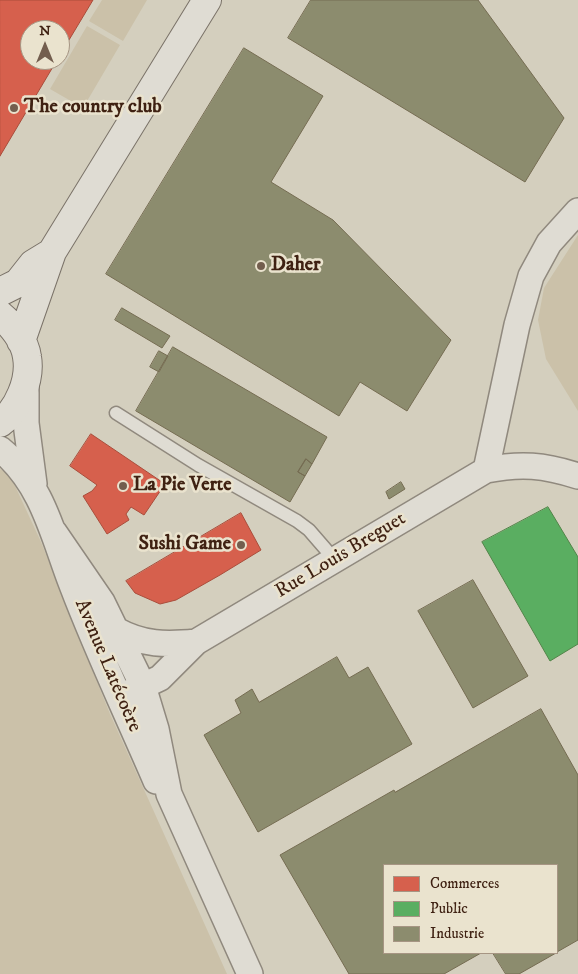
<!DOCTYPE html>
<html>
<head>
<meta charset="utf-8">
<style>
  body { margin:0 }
  #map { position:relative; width:578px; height:974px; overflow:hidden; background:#d4cfbe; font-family:"IM FELL DW Pica",serif }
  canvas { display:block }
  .legend { position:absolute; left:383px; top:864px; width:175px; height:90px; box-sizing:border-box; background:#eae3ce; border:1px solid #a69583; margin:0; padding:6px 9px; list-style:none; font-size:15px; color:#3f2112 }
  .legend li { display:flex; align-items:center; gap:10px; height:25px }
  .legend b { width:25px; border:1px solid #a69583 }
  .north { position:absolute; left:20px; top:20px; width:50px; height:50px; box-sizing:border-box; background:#eae3ce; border:1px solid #a69583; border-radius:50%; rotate:0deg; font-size:14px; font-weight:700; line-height:20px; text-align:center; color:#3f2112 }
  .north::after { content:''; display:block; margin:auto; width:18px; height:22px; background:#735e4e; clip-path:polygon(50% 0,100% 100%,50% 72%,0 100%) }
</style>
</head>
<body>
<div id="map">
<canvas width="578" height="974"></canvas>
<ul class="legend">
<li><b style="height:14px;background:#d6604d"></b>Commerces</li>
<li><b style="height:14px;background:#5aae61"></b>Public</li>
<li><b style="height:14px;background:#8c8c6e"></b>Industrie</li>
</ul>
<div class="north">N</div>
</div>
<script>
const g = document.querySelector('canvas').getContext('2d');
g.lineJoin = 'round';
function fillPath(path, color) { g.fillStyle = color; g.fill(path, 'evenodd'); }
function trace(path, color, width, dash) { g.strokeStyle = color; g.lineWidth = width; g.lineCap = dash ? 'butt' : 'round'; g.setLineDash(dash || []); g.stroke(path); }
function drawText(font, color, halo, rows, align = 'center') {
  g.font = font + ' "IM FELL DW Pica",serif'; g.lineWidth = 5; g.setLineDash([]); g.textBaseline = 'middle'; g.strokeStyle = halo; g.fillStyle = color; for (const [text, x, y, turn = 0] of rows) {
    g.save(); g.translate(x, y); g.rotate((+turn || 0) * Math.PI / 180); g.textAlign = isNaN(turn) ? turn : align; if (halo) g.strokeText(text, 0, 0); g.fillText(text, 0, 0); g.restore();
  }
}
fillPath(new Path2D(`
  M102,0H147L123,41L89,21Z
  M87,26L120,45L83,108L50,89Z
  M578,235V411L546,359L538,320L544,288Z
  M0,469L10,475L41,542L110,714L227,974H0Z`), '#cbc1a9');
const shops = new Path2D(`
  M0,0H93L60,55V30H30V60H57L0,156Z
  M91,434L165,484L144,515L131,507L126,514L129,520L107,534L83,496L92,491L97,485L70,466Z
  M241,513L261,550L220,575L176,600L160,604L135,593L126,581Z`);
fillPath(shops, '#d6604d');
trace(shops, '#a94d3b', 1);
const public = new Path2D(`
  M548,507L578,557V644L550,661L482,542Z`);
fillPath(public, '#5aae61');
trace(public, '#528449', 1);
const industry = new Path2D(`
  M311,0H478L564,118L525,182L288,38Z
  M244,48L323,96L271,182L333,220L451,340L407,411L360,382L339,416L106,274Z
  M122,308L170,336L162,348L115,320Z
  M173,347L327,437L312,464L306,459L298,472L305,476L290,502L136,411Z
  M159,351L168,356L159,372L150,367Z
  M306,459L312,464L305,476L298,472Z
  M401,482L405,489L389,499L386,492Z
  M473,580L528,676L473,708L418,611Z
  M337,657L349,678L368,667L412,744L258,832L204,735L241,713L235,700L252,689L259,702Z
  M541,709L578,775V940L557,952V865H384V953H481L444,974H349L280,855L394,790L395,792Z
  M493,953H556L519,974H506Z`);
fillPath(industry, '#8c8c6e');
trace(industry, '#756c52', 1);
const service = new Path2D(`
  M116,413L198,465L297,521L309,530L335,560`);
const minor = new Path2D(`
  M26,382V423L34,484
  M0,449C43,484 53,536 72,585C97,651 128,716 156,781
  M486,470C521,463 544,465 578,476
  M54,532L102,602L143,686L156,729L169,794L250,974
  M116,630C143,645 166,645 196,642
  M120,697L160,678L196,642L486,470L517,325L531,276L549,243L578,211`);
const secondary = new Path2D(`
  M0,292L18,283L33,264L51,253
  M0,315C12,325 25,341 27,357C31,380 18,410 0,423
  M21,341L52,252L207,0`);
trace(service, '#90897e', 15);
trace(minor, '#90897e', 28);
trace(secondary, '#7a7268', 30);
trace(service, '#dfdcd3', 12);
trace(minor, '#dfdcd3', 25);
trace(secondary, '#dfdcd3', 28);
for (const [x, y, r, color] of [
  [14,108,5,"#735e4e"],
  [261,266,5,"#735e4e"],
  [123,486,5,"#735e4e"],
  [241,545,5,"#735e4e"]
]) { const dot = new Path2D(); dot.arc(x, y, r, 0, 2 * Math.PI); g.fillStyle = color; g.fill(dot); trace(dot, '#eae3ce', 2); }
drawText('bold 20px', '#3f2112', '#eae3ce', [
  ["The country club",24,108],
  ["Daher",271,266],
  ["La Pie Verte",133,486],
  ["Sushi Game",231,545,"right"]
], 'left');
drawText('20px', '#3f2112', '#eae3ce', [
  ["Rue Louis Breguet",341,556,-31],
  ["Avenue Latécoère",107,666,67]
]);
</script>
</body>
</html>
